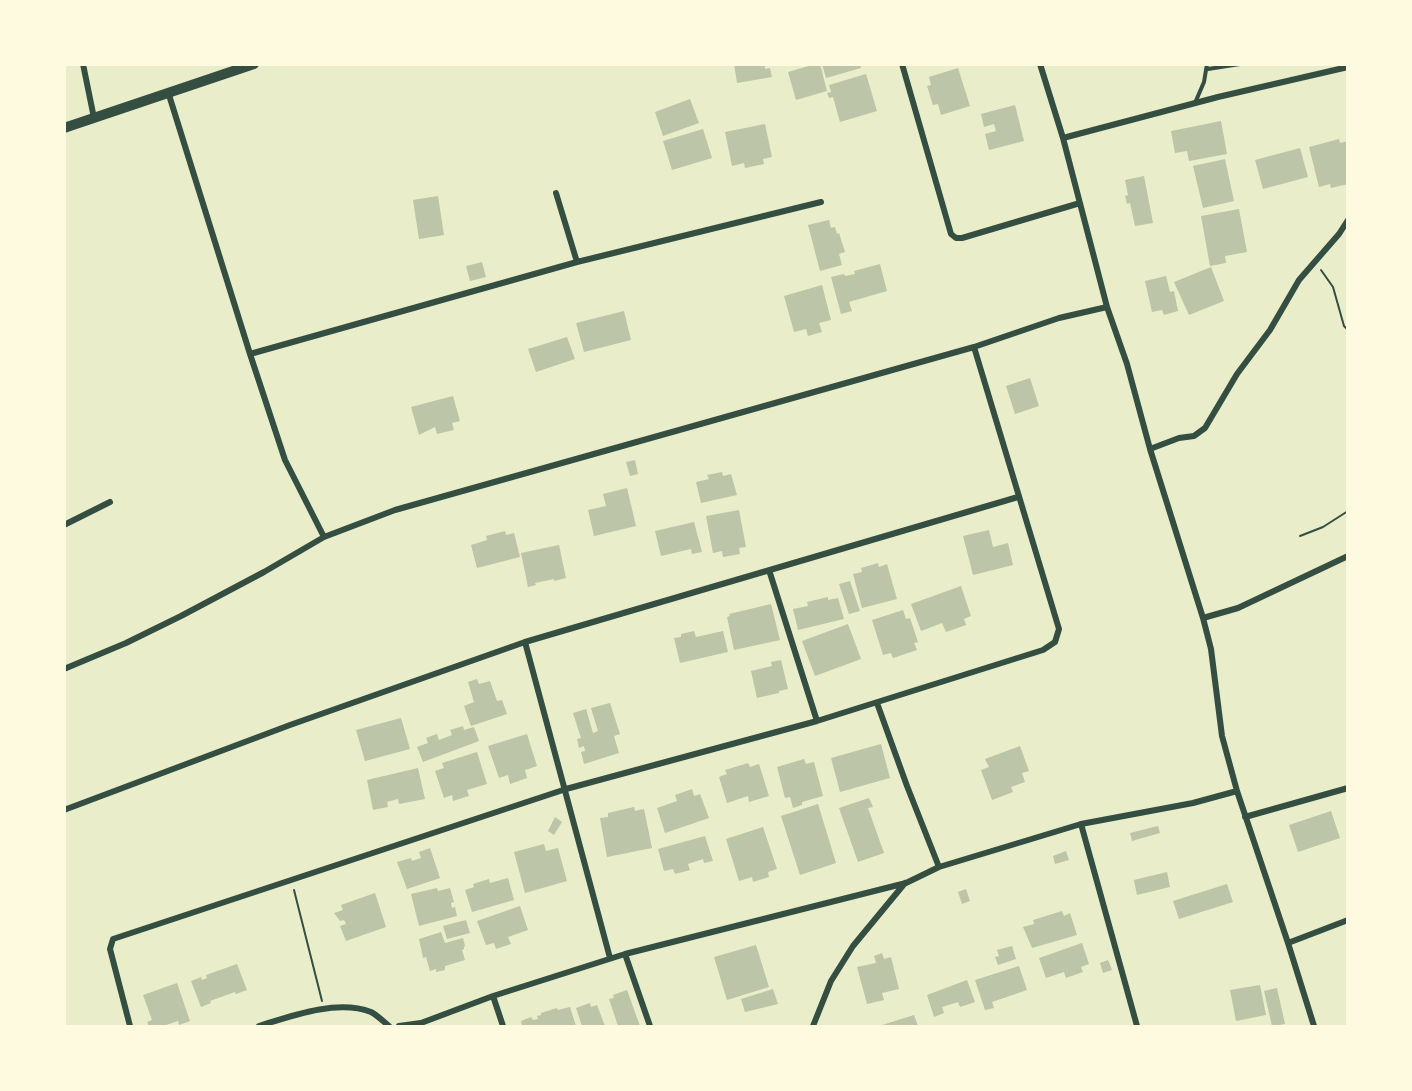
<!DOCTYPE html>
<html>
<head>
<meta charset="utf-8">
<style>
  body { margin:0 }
  #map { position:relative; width:1412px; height:1091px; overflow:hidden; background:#e9edc9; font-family:"Alegreya Sans",sans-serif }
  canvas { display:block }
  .frame { position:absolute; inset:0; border:66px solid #fefae0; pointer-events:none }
</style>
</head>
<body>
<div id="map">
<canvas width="1412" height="1091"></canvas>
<div class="frame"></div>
</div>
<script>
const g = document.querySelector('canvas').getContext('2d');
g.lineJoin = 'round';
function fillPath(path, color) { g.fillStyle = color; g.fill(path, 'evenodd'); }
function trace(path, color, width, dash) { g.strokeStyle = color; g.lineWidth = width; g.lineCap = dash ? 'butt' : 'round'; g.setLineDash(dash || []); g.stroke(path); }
fillPath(new Path2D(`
  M734,64H765V69L770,68L772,77L737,83Z
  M816,64H820L827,91L796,100L788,72Z
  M822,64H860L861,68L826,78Z
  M958,68L970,106L941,115L938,104L933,105L927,86L931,85L929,77Z
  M866,74L877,111L840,122L833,97L829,98L827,93L831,92L829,85Z
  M690,99L699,123L663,136L655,112Z
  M1015,105L1024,141L989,150L985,134L996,131L994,124L984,127L981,114Z
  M1221,121L1227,154L1189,161L1187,151L1175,153L1171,131Z
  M765,124L772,157L763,159L764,164L745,168L744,163L732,166L725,132Z
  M703,129L712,158L672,170L663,141Z
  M1339,139L1340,143L1348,141V184L1331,188L1330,184L1319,187L1309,147Z
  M1300,148L1308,177L1263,189L1255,160Z
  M1225,159L1234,201L1203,208L1193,166Z
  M1144,176L1153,223L1135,226L1130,203L1127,204L1125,196L1128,195L1125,180Z
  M438,196L444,235L419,239L413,200Z
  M1239,209L1247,252L1225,256L1226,263L1210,266L1201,216Z
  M829,220L831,228L835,227L837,234L839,233L845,252L839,254L842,265L820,271L808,225Z
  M482,262L486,277L470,281L466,266Z
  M880,264L887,291L849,302L852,311L841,314L831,277L844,274L845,276L855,274L854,271Z
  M1211,267L1224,301L1189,315L1174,282Z
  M1166,276L1170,292L1174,291L1178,311L1164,315L1162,310L1152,312L1145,281Z
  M822,285L831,320L819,323L822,332L808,336L806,329L794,332L784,296Z
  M624,311L631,340L584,352L576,323Z
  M567,337L575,359L536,372L528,349Z
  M1030,378L1039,406L1015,414L1006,386Z
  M453,396L460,421L452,423L454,430L437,434L435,427L419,435L411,407Z
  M635,460L638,474L630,476L626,462Z
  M722,472L723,476L731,474L737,495L701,503L696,482L709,479L707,475Z
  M627,488L636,526L594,536L588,510L606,506L603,494Z
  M739,510L746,547L739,548L740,554L723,557L722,551L713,553L706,516Z
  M694,522L702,552L692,554L691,549L661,556L655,531Z
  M989,530L993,547L1008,543L1013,565L973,575L963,536Z
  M505,531L506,535L514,533L520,557L477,568L471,545L487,540L486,536Z
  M559,545L566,578L554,581V579L535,583L536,585L528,587L521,553Z
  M878,563L879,567L887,564L897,599L862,608L853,574L862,572L861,568Z
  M850,581L860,611L849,614L839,584Z
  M961,586L971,616L964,619L966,625L946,632L942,623L921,631L911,604Z
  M828,597V600L838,598L844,619L798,630L793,609L808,606L807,602Z
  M771,604L780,640L734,650L727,617L730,616L729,614Z
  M903,610L906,619L910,618L918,642L914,643L917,650L893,658L891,653L883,655L872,620Z
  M848,624L861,659L815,676L802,641Z
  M694,631L696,637L723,631L728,652L680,663L674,638L681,637V634Z
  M781,660L788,689L779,691V693L757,698L751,671L772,666L771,662Z
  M477,679L479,684L490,681L497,701L502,700L507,714L471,726L464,706L474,702L468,682Z
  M610,703L620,734L614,736L619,753L584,764L581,752L585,751L584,746L579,748L577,739L581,738L573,713L586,709L593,733L598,731L591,708Z
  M401,718L410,749L365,761L356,730Z
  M463,726L464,730L474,727L479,741L423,762L417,747L428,743L426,738L437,734L439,740L452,735L450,730Z
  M527,734L537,766L525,770L527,778L510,784L508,775L499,778L488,746Z
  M881,744L890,778L840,792L831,758Z
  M1020,746L1029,771L1022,773L1025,782L1011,787L1013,792L992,800L981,770L989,767L985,759Z
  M477,752L487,784L467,790L469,796L453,801L452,795L444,798L435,771L444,768L442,763Z
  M804,759L806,764L814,762L823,796L802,802V805L793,808L790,797L785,798L777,767Z
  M748,763L750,767L759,764L769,796L749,802L748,796L727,803L719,777L727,774L725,770Z
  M418,768L425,799L399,804L398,799L387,802L388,807L373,810L367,780Z
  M692,789L694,796L700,794L709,818L665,833L657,808L677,801L675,795Z
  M869,798L873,807L868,808L884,853L858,862L839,808Z
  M818,804L836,863L800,875L781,816Z
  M634,807L635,811L644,809L652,848L607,857L600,818L608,817V813Z
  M1331,811L1340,838L1298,852L1289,825Z
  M555,817L562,822L554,835L548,831Z
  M1158,826L1160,833L1132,841L1130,833Z
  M763,827L777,869L768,872L769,877L753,882L752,877L739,881L726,839Z
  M705,836L713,861L704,863L703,859L688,864L690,870L675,874L673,869L664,871L658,849Z
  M544,844L546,851L558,848L567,881L525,893L514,852Z
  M430,848L440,878L407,889L397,862L411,858L412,861L421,858L419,852Z
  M1066,851L1069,860L1055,864L1053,856Z
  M1167,872L1170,887L1137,895L1134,880Z
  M508,878L514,900L472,912L465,890L474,887L473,884L489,879L490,883Z
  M1227,884L1233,902L1179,919L1173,901Z
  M437,888L438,891L450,888L454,902L451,903L452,908L455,907L457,916L419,926L411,894Z
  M966,889L970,901L962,904L958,892Z
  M375,893L386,927L346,941L340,926L346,924L344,920L340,921L334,913L343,910L341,905Z
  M520,906L528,930L508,937L511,944L496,949L494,943L486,945L477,921Z
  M1062,911L1064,916L1070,913L1077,935L1032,948L1023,927L1034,924L1033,920Z
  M466,920L470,933L447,939L443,926Z
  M441,932L445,943L463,938L465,946L464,947V949L462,950L465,960L445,966V970L436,972V969L430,971L426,957L423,958L419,939Z
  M1082,943L1089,964L1081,967L1083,972L1066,978L1064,972L1046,978L1039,958Z
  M756,945L769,987L727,1000L714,957Z
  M1012,946L1016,959L998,965L995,957L999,956L997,950Z
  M882,953L884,959L891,957L899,989L882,993L884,1000L867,1004L857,967L876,963L874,956Z
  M1108,960L1112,970L1103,973L1100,963Z
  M237,964L247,990L236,994L235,992L210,1001L211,1003L201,1007L191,981L201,977L202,980L207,978L206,975Z
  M1019,966L1027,990L992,1002L994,1008L985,1010L975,980Z
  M967,980L975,1002L960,1007L958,1002L942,1007L944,1013L934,1017L927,995Z
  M177,983L190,1021L179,1025L178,1021L163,1026H149L147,1022L152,1020L143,995Z
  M1260,985L1266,1015L1236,1021L1230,990Z
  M1277,988L1285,1024L1272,1026L1264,991Z
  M773,989L778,1004L745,1012L741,999Z
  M627,990L640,1026H618L609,999L614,998L613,995Z
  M590,1003L591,1007L597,1005L605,1026H582L576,1008Z
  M570,1007L576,1026H522L521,1021L531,1017L533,1020L538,1019L537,1016L541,1015V1013L557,1008L558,1010Z
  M914,1015L918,1026H879Z`), '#bcc5a7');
trace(new Path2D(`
  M1321,270L1333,287L1344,326L1348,330
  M1300,536L1323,527L1348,511
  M294,890L322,1001`), '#344e41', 2);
trace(new Path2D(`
  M1208,69L1240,64
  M1195,103L1204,82L1207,64`), '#344e41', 4);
trace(new Path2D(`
  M83,64L94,118
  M902,64L951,234L956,238H962L1080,203
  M1040,64L1063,138L1107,307L1127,364L1150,449L1203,618L1211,649L1222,736L1237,791L1288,943L1314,1026
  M169,95L250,354L285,460L324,537
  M1063,138L1218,97L1348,67
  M556,193L577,262
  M250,354L577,262L821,202
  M1150,449L1179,438L1194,436L1205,428L1237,374L1270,330L1299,280L1339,234L1348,220
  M64,525L110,502
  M769,570L817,721
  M1203,618L1238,608L1348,556
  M525,642L610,958
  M64,669L126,643L181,616L264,572L324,537L395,510L974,347L1059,318L1107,307
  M877,703L907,786L939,867
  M64,810L290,725L525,642L1018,497
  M1245,817L1348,788
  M1081,824L1137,1026
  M1288,943L1348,920
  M625,954L650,1026
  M493,996L503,1026
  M130,1026L110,949L113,939L566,789L817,721L1043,650L1055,642L1059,629L974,347
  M259,1026C291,1016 337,999 371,1012C377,1015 384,1022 389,1026
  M399,1026L421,1023L493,996L625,954L906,883L939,867L1081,824L1193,803L1237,791
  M813,1026L831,981L853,946L905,883`), '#344e41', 6);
trace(new Path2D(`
  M64,128L254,64`), '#344e41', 10);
</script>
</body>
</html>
